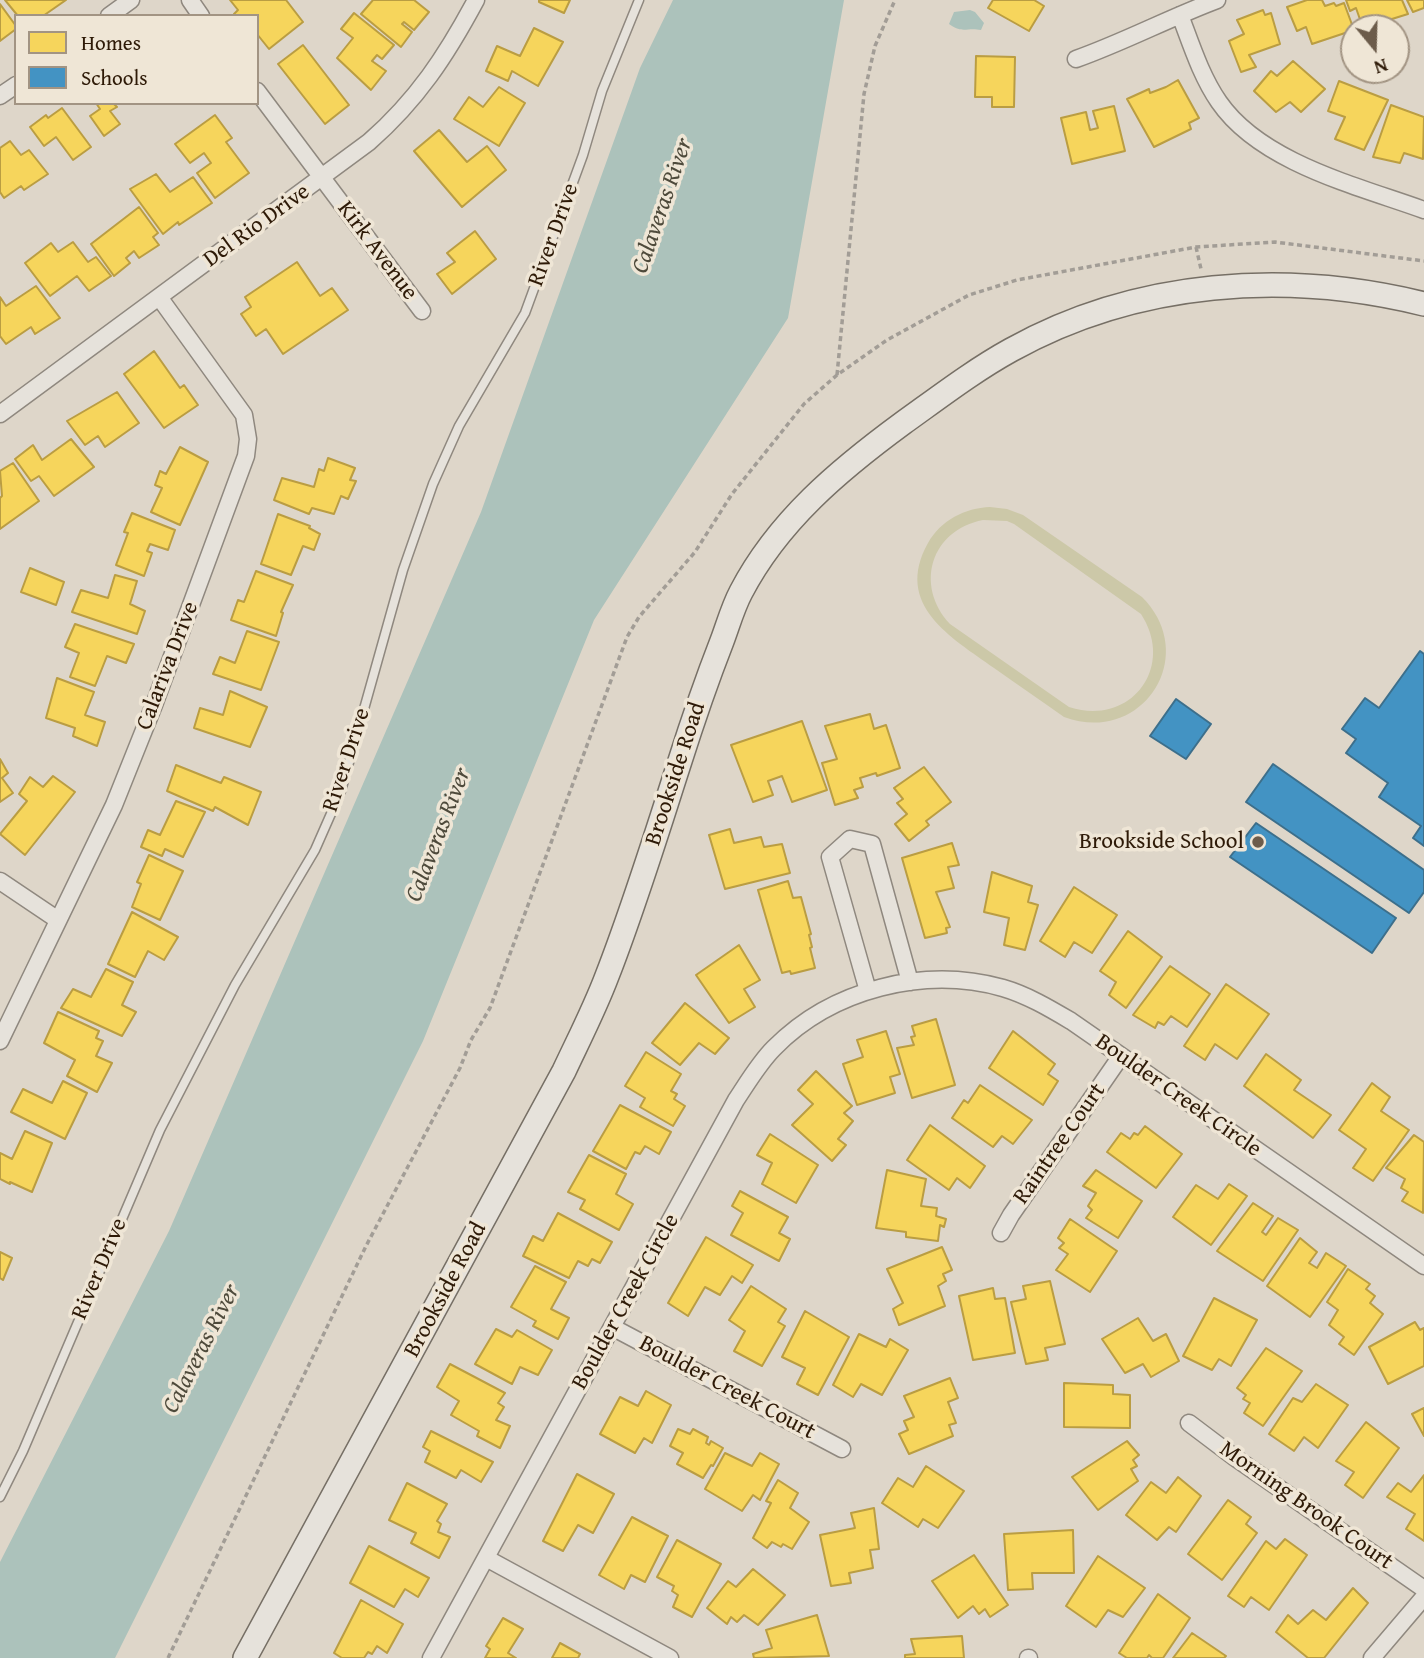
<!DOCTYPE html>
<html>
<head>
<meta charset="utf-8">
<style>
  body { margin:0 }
  #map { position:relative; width:1424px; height:1658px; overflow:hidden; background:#ded6c9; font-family:"Gentium Book Plus",serif }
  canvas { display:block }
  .legend { position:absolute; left:14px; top:14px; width:245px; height:91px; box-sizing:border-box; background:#efe6d6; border:2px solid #a29483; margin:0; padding:9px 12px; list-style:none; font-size:21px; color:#2e1a07 }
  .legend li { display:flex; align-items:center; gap:14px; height:35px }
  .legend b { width:35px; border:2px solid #a29483 }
  .north { position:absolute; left:1340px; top:14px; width:70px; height:70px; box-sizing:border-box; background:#efe6d6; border:2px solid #a29483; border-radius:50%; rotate:161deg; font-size:19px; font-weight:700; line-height:28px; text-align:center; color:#2e1a07 }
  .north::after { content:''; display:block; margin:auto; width:24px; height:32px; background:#6c5c4b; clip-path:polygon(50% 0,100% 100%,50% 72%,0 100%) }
</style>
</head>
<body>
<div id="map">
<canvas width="1424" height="1658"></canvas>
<ul class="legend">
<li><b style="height:19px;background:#f6d55c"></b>Homes</li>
<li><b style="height:19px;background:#4393c3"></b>Schools</li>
</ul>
<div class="north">N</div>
</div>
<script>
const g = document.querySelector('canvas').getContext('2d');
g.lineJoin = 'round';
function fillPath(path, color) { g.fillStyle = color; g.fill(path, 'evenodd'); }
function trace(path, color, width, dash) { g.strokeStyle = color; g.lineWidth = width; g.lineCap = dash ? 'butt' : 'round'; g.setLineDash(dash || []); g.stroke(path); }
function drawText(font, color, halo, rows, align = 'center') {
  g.font = font + ' "Gentium Book Plus",serif'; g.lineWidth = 7; g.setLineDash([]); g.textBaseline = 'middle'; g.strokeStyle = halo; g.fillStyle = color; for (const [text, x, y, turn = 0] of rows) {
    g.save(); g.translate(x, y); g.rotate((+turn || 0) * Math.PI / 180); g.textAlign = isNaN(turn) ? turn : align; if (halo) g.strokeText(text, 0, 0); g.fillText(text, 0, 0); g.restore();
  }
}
fillPath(new Path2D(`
  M990,507L1007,509L1023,515L1142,597C1201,656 1142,746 1064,717C1041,701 1017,684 994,668C952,638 893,605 928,543C941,520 965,508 990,507ZM983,520L1007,521L1014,524L1141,614C1176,668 1130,727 1069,707L950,624C914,585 931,530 983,520Z`), '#ccc8a8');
fillPath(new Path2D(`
  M673,0H844L788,318L594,620L423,1041L115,1658H0V1562L169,1231L481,512L640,68Z
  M970,10L975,12L984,23L981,30C967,27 962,34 949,24L954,12Z`), '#acc2bb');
const homes = new Path2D(`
  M5,0H66L43,16H18Z
  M230,0H286L303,22L269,49L257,34V16H235L234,14L238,10Z
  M373,0H414L429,12L414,30L404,22L402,24L412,32L401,47L361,14Z
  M539,0H570L564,13L539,2Z
  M993,0H1034L1044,6L1029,31L988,8Z
  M1307,0H1322L1325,6L1334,3L1336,6L1344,3L1354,30L1312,44L1306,27L1297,31L1287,7Z
  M1346,0H1402L1408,14L1363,28L1356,8L1350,11Z
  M1407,0H1424V8L1413,12Z
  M0,4L16,26V29L0,41Z
  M1263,10L1265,15L1271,13L1280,44L1249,55L1256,67L1241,72L1229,41L1244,34L1237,20Z
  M354,13L394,45L382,59L377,55L372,61L386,71L371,90L337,58L353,38L341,29Z
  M534,28L563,42L538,86L512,71L508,81L486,71L497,46L520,56Z
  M303,45L349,105L325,124L278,64Z
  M976,56L1015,57L1014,107H992V97H975Z
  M1293,61L1325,89L1301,112L1290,102L1276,112L1254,91L1271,71L1277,76Z
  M1178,80L1199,118L1189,123L1191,129L1154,147L1127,99L1149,89L1150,93L1166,87Z
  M1339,81L1388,100L1364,150L1335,139L1345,117L1328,111Z
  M499,87L525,103L499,146L454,119L469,97L483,107Z
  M96,103H113L117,107L110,111L120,124L104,136L90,116L100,109Z
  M1391,105L1424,117L1423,159L1404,153L1400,163L1373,157Z
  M1114,106L1125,151L1072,164L1061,118L1086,112L1090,130L1098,128L1093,111Z
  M62,108L91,147L73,160L56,137L44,146L30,127L46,115L48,118Z
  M215,115L232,138L226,142L249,173L215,198L197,173L211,163L204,153L190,163L175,144Z
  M439,130L467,162L487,146L506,170L462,207L414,151Z
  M10,141L21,155L29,150L48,174L24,190L21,186L4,198L0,192V148Z
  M156,174L170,192L193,177L212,203L179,225L178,222L163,234L130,189Z
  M139,207L158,233L153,237L159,245L139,258L134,251L126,258L130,263L114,276L91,244Z
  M475,231L496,259L452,294L437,274L455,262L447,253Z
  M73,242L88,262L96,257L111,276L89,291L77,276L50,296L25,263L51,243L58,252Z
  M297,262L320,296L332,288L348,310L283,354L266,329L256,336L241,314L251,307L245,297Z
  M36,286L60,318L35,334L31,327L6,344L0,336V297L6,306Z
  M154,351L180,388L184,385L198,405L164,428L124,374Z
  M117,392L139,423L105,447L98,436L85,445L67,421Z
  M71,439L94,467L54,496L39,476L31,481L15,459L33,445L42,460Z
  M180,447L208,462L180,525L151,512L162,488L155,485L160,471L166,474Z
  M328,458L355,468L350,480L356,481L348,499L341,496L334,514L312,508L309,514L274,500L282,478L314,487L319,469L324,471Z
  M13,463L39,501L0,529V498L2,496L0,471Z
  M132,513L175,530L168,550L150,544L147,551L152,553L144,576L116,565L128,533L124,532Z
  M278,514L310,526L309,528L320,534L314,550L303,546L291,575L261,564Z
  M30,568L64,582L56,605L21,592Z
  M256,571L293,585L281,612L283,613L276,636L231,620L238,600L244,602Z
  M115,575L137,581L130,604L145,611L137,634L72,612L81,590L108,598Z
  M75,624L134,644L126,663L107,656L95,686L70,677L79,653L65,647Z
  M247,631L279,642L261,690L213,674L220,657L235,663Z
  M57,678L94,692L85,715L105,722L97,746L73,736L75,728L46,718Z
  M230,691L267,707L250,747L194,728L200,708L223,715Z
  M870,714L874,729L886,725L900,768L877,776L876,773L860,778L863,787L854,790L858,798L835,805L822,763L837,759L825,726Z
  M802,721L827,790L792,802L782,776L768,781L773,795L753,802L731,745Z
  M0,759L8,773L2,778L13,793L0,802Z
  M176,765L221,783L224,777L261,792L248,825L215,807L213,811L167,791Z
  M924,767L951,802L926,821L929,825L909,841L895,824L907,814L897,803L903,799L894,788Z
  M53,776L75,792L25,855L0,834L27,801L19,794L30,777L43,787Z
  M176,801L205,812L183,857L165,849L162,856L141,847L148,830L160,835Z
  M730,829L734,843L761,837L764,847L782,844L790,873L725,889L709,835Z
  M952,843L959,865L948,867L954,888L936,892L950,927L946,928L947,933L925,938L902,858Z
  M149,855L183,871L160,920L132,907L141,884L137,882Z
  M992,872L1032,886L1028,902L1038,905L1025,950L1004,945L1009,918L984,912Z
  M788,881L793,898L801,897L811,934L809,935L812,947L810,948L815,968L791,974L790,971L782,973L758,890Z
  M1074,887L1117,915L1092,953L1074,942L1065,957L1040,941Z
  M132,912L178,937L164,960L148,951L135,977L108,964Z
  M1128,931L1162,957L1126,1008L1109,995L1116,982L1100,971Z
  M739,945L760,980L744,989L755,1007L729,1023L696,975Z
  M1170,966L1210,994L1187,1027L1171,1016L1164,1025L1158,1022L1155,1028L1133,1015Z
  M106,969L133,982L122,1005L136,1012L122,1036L61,1008L73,989L91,997Z
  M1226,984L1269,1014L1237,1059L1215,1044L1205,1060L1184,1046Z
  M685,1003L729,1038L715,1054L699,1043L680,1065L652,1043Z
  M58,1012L99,1031L96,1038L103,1041L96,1056L112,1063L97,1092L67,1076L75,1060L44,1043Z
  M936,1019L955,1085L912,1098L897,1048L914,1045L911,1037L915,1036L912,1026Z
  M886,1031L900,1074L890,1077L895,1093L857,1105L843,1064L863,1057L857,1040Z
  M1013,1031L1055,1064L1048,1074L1058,1081L1043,1105L989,1068Z
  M646,1052L681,1074L671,1091L677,1094L674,1099L685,1106L673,1126L640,1107L645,1098L625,1086Z
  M1266,1054L1301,1080L1294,1090L1331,1115L1313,1138L1244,1086Z
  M816,1071L852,1106L844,1113L853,1121L838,1139L846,1145L832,1161L792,1125L813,1104L798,1090Z
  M63,1081L87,1093L65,1139L11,1112L23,1089L52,1103Z
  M1372,1083L1390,1097L1381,1111L1409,1130L1373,1181L1353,1168L1366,1149L1339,1130Z
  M980,1085L1032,1120L1013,1144L1002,1136L993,1147L952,1118L964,1100L968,1103Z
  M620,1105L671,1132L659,1154L645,1146L640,1154L635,1152L626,1169L593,1151Z
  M930,1125L985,1166L970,1188L957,1178L949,1190L907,1160Z
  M1145,1126L1182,1154L1156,1188L1107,1152L1121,1133L1130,1139L1134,1133L1138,1135Z
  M25,1131L52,1143L32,1192L10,1182V1184L0,1179V1153L12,1159Z
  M770,1134L818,1165L796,1203L762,1184L772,1163L757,1155Z
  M1414,1135L1424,1142L1423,1213L1402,1201L1408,1192L1401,1188L1405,1179L1386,1168Z
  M589,1155L626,1174L616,1194L633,1204L619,1230L580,1209L585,1200L568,1192Z
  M887,1170L926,1179L921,1206L937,1208L936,1216L946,1219L944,1227L940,1225L938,1241L906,1237V1232L876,1228Z
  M1096,1170L1142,1201L1118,1238L1086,1218L1092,1210L1088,1206L1096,1193L1083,1186Z
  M1229,1184L1247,1196L1211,1245L1173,1217L1196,1185L1218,1199Z
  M740,1191L788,1217L779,1233L790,1239L779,1261L731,1235L743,1213L732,1206Z
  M1253,1203L1273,1216L1262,1232L1266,1235L1278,1218L1298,1230L1263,1281L1217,1251Z
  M558,1213L612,1242L600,1263L592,1259L588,1266L578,1261L569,1278L523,1256L533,1236L543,1241Z
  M1070,1219L1117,1251L1090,1292L1056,1270L1068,1254L1059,1248L1064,1243L1058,1238Z
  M706,1237L753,1265L742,1283L732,1276L720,1295L705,1287L688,1316L668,1303Z
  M1300,1238L1317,1252L1309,1263L1317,1268L1326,1253L1346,1266L1310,1317L1267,1286Z
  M942,1247L952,1270L943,1274L946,1281L938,1286L945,1306L899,1325L893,1309L903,1303L887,1269Z
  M0,1252L12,1258L3,1280L0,1278Z
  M535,1266L566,1282L551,1309L569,1318L558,1339L533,1326L536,1321L511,1307Z
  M1348,1269L1370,1284L1366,1289L1375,1296L1370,1303L1383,1314L1354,1355L1339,1344L1344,1337L1329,1325L1338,1310L1327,1302Z
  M1050,1281L1065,1344L1045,1348L1048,1360L1026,1364L1011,1302L1026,1299L1023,1286Z
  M751,1286L786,1309L778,1322L785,1326L762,1366L734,1351L745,1331L729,1320Z
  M993,1288L995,1299L1005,1298L1015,1353L973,1360L959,1296Z
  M1214,1298L1257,1320L1231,1366L1219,1359L1212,1370L1183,1356Z
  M805,1311L849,1337L818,1395L797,1384L805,1368L782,1357Z
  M1138,1318L1153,1341L1166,1334L1179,1361L1151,1377L1143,1364L1125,1373L1102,1339Z
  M1415,1322L1420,1330L1424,1328V1366L1388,1384L1369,1347Z
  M496,1329L512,1337L517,1330L552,1350L538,1375L520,1367L512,1384L475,1364Z
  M859,1334L886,1347L890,1339L908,1350L882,1395L861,1384L853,1397L833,1385Z
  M1266,1348L1302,1371L1263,1426L1244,1413L1250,1403L1243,1399L1246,1395L1237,1388Z
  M450,1364L505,1393L498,1403L504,1407L496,1420L510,1426L500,1448L477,1436L479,1431L451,1415L459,1401L437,1387Z
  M950,1378L958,1398L948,1402L956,1423L949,1425L953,1436L909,1454L899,1434L908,1430L904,1421L914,1417L904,1396Z
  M1064,1383L1113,1385V1394L1130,1395V1428L1064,1427Z
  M1316,1384L1348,1405L1318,1448L1304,1437L1294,1451L1269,1434L1293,1398L1302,1402Z
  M646,1391L671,1405L652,1443L644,1438L635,1453L600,1434L620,1397L638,1406Z
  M1424,1408V1436L1412,1414Z
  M1366,1422L1399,1448L1363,1498L1345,1485L1354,1472L1336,1461Z
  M678,1429L690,1434L693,1429L708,1437L706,1443L709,1445L711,1441L723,1448L713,1466L711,1465L703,1478L677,1464L683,1453L670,1446Z
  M431,1431L493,1462L481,1482L461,1470L456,1478L425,1462L430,1451L423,1447Z
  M1127,1441L1139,1455L1133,1460L1137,1466L1131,1469L1138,1481L1098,1510L1072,1477Z
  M725,1453L752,1466L760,1453L779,1464L760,1500L753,1495L742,1511L705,1489Z
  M926,1466L964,1491L938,1528L923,1519L918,1527L882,1503L898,1478L913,1487Z
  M577,1474L614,1494L593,1533L578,1525L563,1551L543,1541Z
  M1424,1475V1541L1406,1529L1415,1514L1387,1497L1398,1483L1411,1492Z
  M1178,1477L1201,1496L1176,1532L1169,1527L1157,1540L1126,1515L1151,1482L1166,1493Z
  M778,1480L798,1493L790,1508L809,1522L792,1549L783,1544L781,1547L772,1542L767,1548L753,1538L771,1503L766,1501Z
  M407,1483L447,1504L437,1521L441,1524L438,1532L450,1537L439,1558L411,1543L416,1533L389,1520Z
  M1228,1500L1251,1517L1246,1524L1257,1533L1222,1580L1188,1554Z
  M874,1508L879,1549L870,1550L873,1568L849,1573L851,1583L831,1586L820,1535L855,1528L851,1513Z
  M632,1517L668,1536L645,1582L631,1575L624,1589L599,1575Z
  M1073,1530L1074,1573H1032L1033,1589L1008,1590L1004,1534Z
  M1285,1539L1307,1555L1269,1610L1251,1597L1244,1607L1228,1596L1266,1541L1276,1549Z
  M677,1540L721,1564L692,1617L673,1607L678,1595L672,1591L674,1586L657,1577Z
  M369,1546L429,1578L418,1597L405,1589L394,1607L350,1583Z
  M974,1555L1008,1605L990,1617L985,1609L979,1614L973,1606L958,1618L932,1581Z
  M1098,1556L1145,1588L1123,1617L1108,1610L1096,1627L1066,1606Z
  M753,1569L785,1595L758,1625L744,1615L737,1622L731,1617L727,1624L707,1608L728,1581L736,1587Z
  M1353,1588L1368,1603L1324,1658H1308L1276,1632L1288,1615L1298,1624L1313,1610L1326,1620Z
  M1158,1594L1190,1618L1163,1658H1152L1149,1655L1147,1658H1127L1119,1653Z
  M361,1600L403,1624L387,1653L377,1646L372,1654L368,1652L364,1658H342L334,1653Z
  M817,1615L829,1656L754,1658L753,1654L772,1648L766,1630Z
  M503,1618L523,1629L508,1653L516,1658H485L490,1649L486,1646Z
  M1192,1633L1226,1656L1224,1658H1173Z
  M962,1636L964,1658H905V1655L915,1654L911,1639Z
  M560,1643L580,1654L578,1658H552Z`);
fillPath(homes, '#f6d55c');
trace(homes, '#ba9d42', 2);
const schools = new Path2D(`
  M1420,651L1424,654V846L1413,838L1421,826L1379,797L1388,783L1346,753L1356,739L1342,729L1365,698L1379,708Z
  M1176,699L1211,724L1186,759L1150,736Z
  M1273,764L1424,870V892L1409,913L1246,802Z
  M1256,823L1396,918L1372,953L1230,857Z`);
fillPath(schools, '#4393c3');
trace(schools, '#3d6f8b', 2);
const lane = new Path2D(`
  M0,1497L23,1451L160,1130L235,985L315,850L341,791L403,570L433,484L459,426L525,313L583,155L602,91L639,0`);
const street = new Path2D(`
  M190,0L201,16
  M1180,15C1191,44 1201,76 1219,102C1261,163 1358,186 1424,210
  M109,16L131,0
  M1076,59C1124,42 1169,18 1217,0
  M257,91L422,311
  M0,96L16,85
  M0,414L369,142C417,100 446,56 476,0
  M0,881L58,920
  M868,991L830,857L850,839L872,844L910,982
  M0,1041L114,805L154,705L246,456L248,439L244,415L159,297
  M1001,1233L1011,1215L1121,1056
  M612,1327L842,1449
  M1189,1423L1234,1457L1424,1589
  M486,1558L670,1658
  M431,1658L736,1100C748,1082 759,1063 774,1048C832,989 924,966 1003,988C1027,995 1049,1008 1071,1021L1424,1266
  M1028,1658H1029
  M1372,1658L1424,1597`);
const secondary = new Path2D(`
  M245,1658L564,1071C579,1039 595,1008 607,976C634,907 656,835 679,764C692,723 706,682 722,641C728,625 733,607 741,592C778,521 839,470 903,423C938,398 973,371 1011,350C1137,280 1286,270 1424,304`);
trace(lane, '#8f887f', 11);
trace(street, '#8f887f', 19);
trace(secondary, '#766f65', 26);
trace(new Path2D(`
  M1196,247L1201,269
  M837,375L864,94L875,46L895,0
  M168,1658L366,1246L460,1068L471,1040L490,1008L627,637L639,617L695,552L732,494L804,404L837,375L887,340L969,295L1017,280L1196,247L1275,242L1424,261`), '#a29d96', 3.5, [5, 3.5]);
trace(lane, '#e6e2db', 8);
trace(street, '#e6e2db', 16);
trace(secondary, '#e6e2db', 23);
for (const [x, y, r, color] of [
  [1258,842,7,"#6c5c4b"]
]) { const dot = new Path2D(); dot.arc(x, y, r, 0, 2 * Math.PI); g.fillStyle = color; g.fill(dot); trace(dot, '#efe6d6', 2.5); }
drawText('23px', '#2e1a07', '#efe6d6', [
  ["Del Rio Drive",257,226,-36],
  ["River Drive",554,235,-70],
  ["Kirk Avenue",377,251,53],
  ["Calariva Drive",168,666,-69],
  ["River Drive",347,760,-72],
  ["Brookside Road",676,774,-72],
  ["Boulder Creek Circle",1178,1096,35],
  ["Raintree Court",1060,1144,-55],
  ["River Drive",100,1269,-67],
  ["Brookside Road",446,1290,-62],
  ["Boulder Creek Circle",626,1302,-61],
  ["Boulder Creek Court",727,1388,28],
  ["Morning Brook Court",1306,1506,35]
]);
drawText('23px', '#2e1a07', '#efe6d6', [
  ["Brookside School",1244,842]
], 'right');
drawText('italic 24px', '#4e4a3b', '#efe6d6', [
  ["Calaveras River",663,206,-71],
  ["Calaveras River",439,835,-69],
  ["Calaveras River",202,1349,-63]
]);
</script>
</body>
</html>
